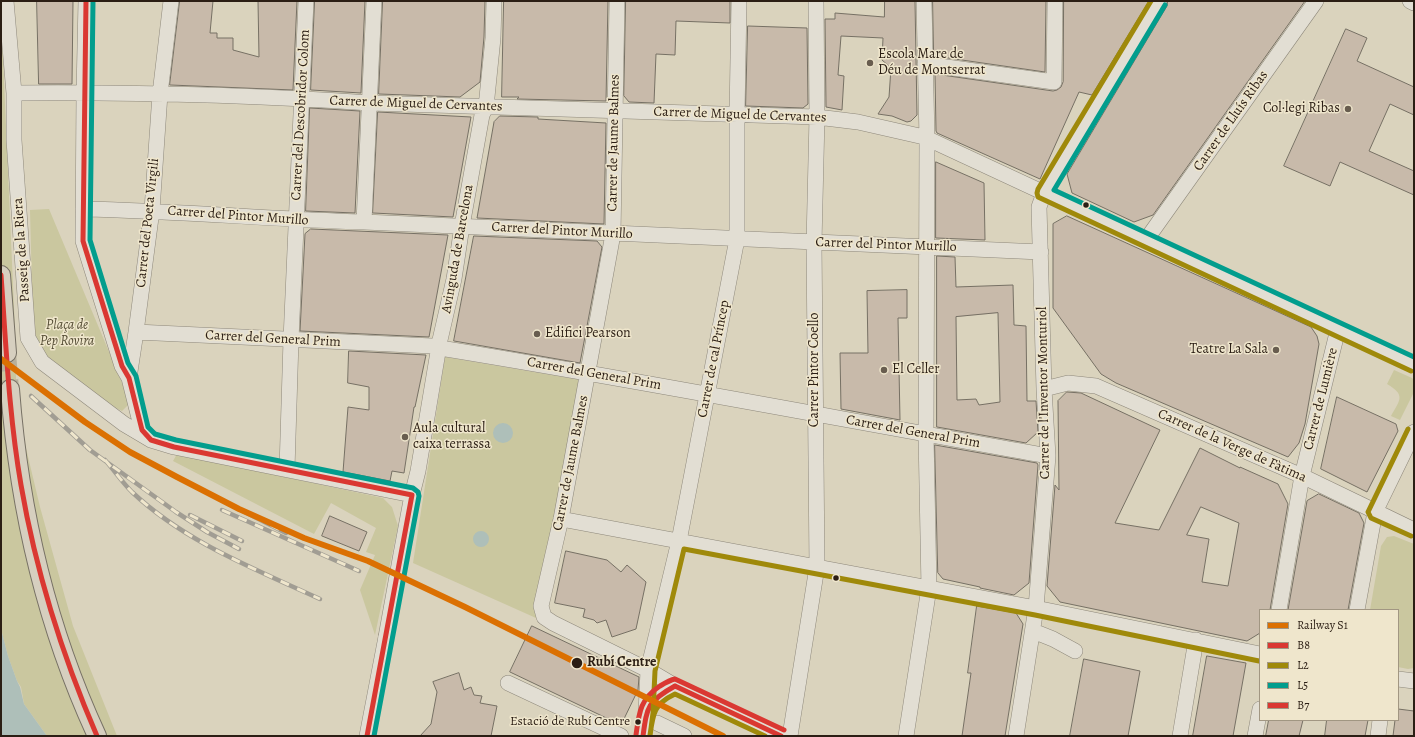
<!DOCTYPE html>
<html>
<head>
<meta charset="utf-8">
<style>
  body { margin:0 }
  #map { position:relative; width:1415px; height:737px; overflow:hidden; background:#dad3bd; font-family:Alegreya,serif }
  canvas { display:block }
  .frame { position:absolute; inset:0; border:2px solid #2b1e14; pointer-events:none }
  .legend { position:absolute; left:1259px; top:609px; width:140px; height:112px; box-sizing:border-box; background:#efe6cc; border:1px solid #a19682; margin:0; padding:5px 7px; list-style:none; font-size:12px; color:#2b1e14 }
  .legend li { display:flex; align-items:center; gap:8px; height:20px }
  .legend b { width:20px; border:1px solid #a19682 }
</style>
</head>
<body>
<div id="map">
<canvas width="1415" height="737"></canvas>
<div class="frame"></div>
<ul class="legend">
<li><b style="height:5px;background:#db7002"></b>Railway S1</li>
<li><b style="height:5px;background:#da3832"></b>B8</li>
<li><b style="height:5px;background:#9f890a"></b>L2</li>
<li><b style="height:5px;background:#029d8d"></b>L5</li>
<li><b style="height:5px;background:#da3832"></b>B7</li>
</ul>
</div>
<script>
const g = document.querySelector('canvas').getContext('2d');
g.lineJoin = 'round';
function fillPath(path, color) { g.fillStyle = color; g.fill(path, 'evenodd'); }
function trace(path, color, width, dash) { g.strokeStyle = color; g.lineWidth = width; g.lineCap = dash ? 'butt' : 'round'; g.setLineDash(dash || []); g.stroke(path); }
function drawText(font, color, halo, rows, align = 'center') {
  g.font = font + ' Alegreya,serif'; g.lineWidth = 3; g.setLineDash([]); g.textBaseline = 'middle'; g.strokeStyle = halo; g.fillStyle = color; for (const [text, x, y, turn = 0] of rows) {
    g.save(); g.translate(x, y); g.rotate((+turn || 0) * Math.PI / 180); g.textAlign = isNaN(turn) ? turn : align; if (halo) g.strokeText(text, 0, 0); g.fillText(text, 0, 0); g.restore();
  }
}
fillPath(new Path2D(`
  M1,14L16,353V406L40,507L73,626L117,736H47L24,704L21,687L17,681L8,656L1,629Z
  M49,209L128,397V405L122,411L111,406L48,360L36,339L33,327L30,210Z
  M445,357L581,380L536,618L413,563Z
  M1394,370L1412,378L1414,380V392L1400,420L1391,416C1400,400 1406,395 1387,384Z
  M177,454L383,498L392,507L398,526L375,635L360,590L375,555L366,552L376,528L331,503L314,534L173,461Z
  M1394,536L1414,544V668L1408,669L1398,667V610H1370L1381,546L1387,537Z`), '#cac79f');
fillPath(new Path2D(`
  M493 433a10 10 0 1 1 20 0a10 10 0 1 1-20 0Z
  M473 539a8 8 0 1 1 16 0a8 8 0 1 1-16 0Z
  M1,629L8,656L17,681L20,687L24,704L47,736H1Z`), '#aebfb9');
const building = new Path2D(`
  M37,1H73L72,84H39Z
  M180,1H213L210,33H217V38H233V50L259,57L258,1H297L293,90L170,85Z
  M315,1H365L361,93L311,90Z
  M383,1H485L484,37L480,82L460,97L379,94Z
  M504,1H608L606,101L517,99L519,97H502Z
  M626,1H730V23L676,21L675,55L656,54L654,103L629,102L624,96Z
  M885,1H915L917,115L911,121L907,122L892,116L878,114L889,97L891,68L882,60L883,38L841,36L838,75L844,76L842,110L826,107L825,19H835V13L884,17Z
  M933,1H1046L1045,72L934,56Z
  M1064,1H1149L1092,95L1079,92L1040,179L937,133L936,131L935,74L1053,91L1057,90L1061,87L1063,82Z
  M1168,1H1305L1153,215L1134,222L1072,193L1067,174L1167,6Z
  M748,26L807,28L808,104L803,108L746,106Z
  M1346,29L1367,38L1357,61L1414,87V115L1390,104L1369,151L1414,171V195L1340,162L1330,186L1284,166Z
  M310,108L360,111L355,213L306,211Z
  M378,112L471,117L453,217L373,213Z
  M500,116L538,117V119L606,123L604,224L477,218L494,122Z
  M936,162L984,183L985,240L936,238Z
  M1067,216L1311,327L1317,336L1319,344L1305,424L1299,443L1288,457L1116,383L1101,374L1053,308V224Z
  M311,229L448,235L429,337L300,331L305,234Z
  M474,236L597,241L602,247L580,363L454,341Z
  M937,256L955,257L956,287L1013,285L1014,325L1026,326L1027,401H1036L1038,432L1026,443L937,427ZM998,313L1000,402L979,405L976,399L957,400L956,317Z
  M907,290V318H898L900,420L841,409L840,353H868L867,291Z
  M349,351L426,355L415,407H414L404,473L392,471L390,481L343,472L348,407L369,410V387L348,383Z
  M1067,392L1081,393L1160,430L1115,523L1159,530L1200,448L1240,468V467L1278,484L1288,504L1270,610H1260V633L1247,641L1060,602L1047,586L1055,485L1059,490L1058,401ZM1201,507L1239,523L1228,586L1202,582L1209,539L1187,535Z
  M1337,397L1396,424L1398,431L1367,492L1321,469Z
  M935,445L1037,463L1038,465L1029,583L1014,595L980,588V587L943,579L938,573Z
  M1319,494L1359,513L1364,523L1348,610H1288L1307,501Z
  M330,516L367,532L359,551L322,536Z
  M566,551L607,560L621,572L627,565L646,582L636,629L612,637L606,620L597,623L594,620L583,617L585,609L555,603Z
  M977,606L1016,613L1023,624L1005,736H962L971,673H968Z
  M532,626L639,677L638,690L621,725L510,672Z
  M1207,656L1246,663L1233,736H1193Z
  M1084,659L1140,671L1128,736H1070Z
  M459,673L464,690L471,687L474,695L482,696L480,703L497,706L491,736H420L431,724L437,692L433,682Z
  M1398,709L1414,711V736H1393L1395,720H1398Z
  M1269,720H1303L1299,736H1266Z
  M1327,720H1368L1365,736H1325Z`);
fillPath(building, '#c8baaa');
trace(building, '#767064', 1);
trace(new Path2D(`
  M7,353L10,389`), '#b7af9b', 18, [18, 9]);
const minor = new Path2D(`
  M6,1L14,93V140L28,338L42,362L124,424L151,440L174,447L412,495
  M86,1L84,93L83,241L122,366L129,378
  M617,1L613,234L561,519L541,606L544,617L553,623L648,670L675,686L781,736
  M1410,1L1414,3
  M925,64L1054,82L1055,1
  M14,93C133,92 252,95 370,103L817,117L858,122L924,137L1414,365
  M83,209C177,211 271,219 364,222L1041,252
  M364,222L374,1
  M1146,240L1316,1
  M136,332L432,346L440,348C643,381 845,420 1048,456
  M1044,389L1068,383L1096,386L1302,476L1414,530
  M149,438L142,430L129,378L136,332L152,210L160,94L171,1
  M287,469L291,340L306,1
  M561,519L1036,608L1260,654
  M401,554L412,495L418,471L440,340L454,279L462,226L482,115L486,107L493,38L494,1
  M1279,610L1302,476L1338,329
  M1357,610L1375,512L1414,432
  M1033,631L1053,639L1075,651
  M1398,679L1414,681
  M508,683L621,736
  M646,713L648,670L679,541L737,239V116L739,1
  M657,723L684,736
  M367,736L386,637
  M643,736C647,705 646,701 675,686
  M790,736L817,567L814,243L817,117L816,1
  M906,736L929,588L926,434L927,139L924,1
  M1016,736L1036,608L1048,456L1044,389L1039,207L1044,193L1159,1
  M1180,736L1196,640
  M1255,736L1260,709
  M1378,736L1380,720`);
const major = new Path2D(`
  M1,275L7,353
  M10,389C19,508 47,628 97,736`);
trace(minor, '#8e887b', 16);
trace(major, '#767064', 20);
trace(minor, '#e2ded3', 15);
trace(major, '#d6cfbf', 18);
const rail = new Path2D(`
  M31,396L90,450L176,512L207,532L239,549
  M105,460C114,470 122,482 132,492C185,542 255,569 320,599
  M239,509L286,533
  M222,510L359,571
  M190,515L242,541`);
trace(rail, '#a19d93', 4.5);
trace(rail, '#efe6cc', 3, [9]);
const minorBridge = new Path2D(`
  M386,637L401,554`);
trace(minorBridge, '#8e887b', 16, []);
trace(minorBridge, '#e2ded3', 15);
trace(new Path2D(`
  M86,1L83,241L122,366L129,378L142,430L151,440L174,447L412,495L367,736
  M1,275C6,345 9,416 21,485C36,572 62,655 97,736
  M675,686L781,736
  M643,736C647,706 648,701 675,686`), '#da3832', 5);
trace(new Path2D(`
  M1151,1L1038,189L1037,193L1038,197L1411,371
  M1408,429L1368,512L1371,518L1411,536
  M650,735C653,713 654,704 675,694L765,736
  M650,736L653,713L655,671L684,549L1035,615L1259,661`), '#9f890a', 5);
trace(new Path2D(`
  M93,1L90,240L128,363L136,376L148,427L155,434L176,440L413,488L418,492L419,496L374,736
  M1165,5L1054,190L1414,357`), '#029d8d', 5);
trace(new Path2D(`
  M636,735C639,713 640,699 660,686C665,683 670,680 675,679L784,730`), '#da3832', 5);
trace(new Path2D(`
  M1,359L85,422L130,452L177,477L239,509L304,538L368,561L465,607L723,736`), '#db7002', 6);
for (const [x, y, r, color] of [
  [870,63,4,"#685d4f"],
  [1348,109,4,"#685d4f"],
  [1086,205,3.5,"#2b1e14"],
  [537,334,4,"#685d4f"],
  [1276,350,4,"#685d4f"],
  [884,370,4,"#685d4f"],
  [405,437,4,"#685d4f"],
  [836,578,3.5,"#2b1e14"],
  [577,663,6,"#2b1e14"],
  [638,722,3.5,"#2b1e14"]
]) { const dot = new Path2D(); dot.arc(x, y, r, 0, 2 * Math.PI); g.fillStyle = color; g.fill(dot); trace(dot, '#efe6cc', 1.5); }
drawText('13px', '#2b1e14', '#efe6cc', [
  ["Estació de Rubí Centre",630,722]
], 'right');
drawText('14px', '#2b1e14', '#efe6cc', [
  ["Escola Mare de",878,55],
  ["Déu de Montserrat",878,71],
  ["Col·legi Ribas",1340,109,"right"],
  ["Edifici Pearson",545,334],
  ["Teatre La Sala",1268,350,"right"],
  ["El Celler",892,370],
  ["Aula cultural",413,429],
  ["caixa terrassa",413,445]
], 'left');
drawText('14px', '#2b1e14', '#efe6cc', [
  ["Carrer de Miguel de Cervantes",416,104,2],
  ["Carrer del Descobridor Colom",301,115,-87],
  ["Carrer de Miguel de Cervantes",740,115,2],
  ["Carrer de Lluís Ribas",1231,121,-55],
  ["Carrer de Jaume Balmes",614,143,-89],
  ["Carrer del Pintor Murillo",238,216,4],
  ["Carrer del Poeta Virgili",148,223,-84],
  ["Carrer del Pintor Murillo",562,231,3],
  ["Carrer del Pintor Murillo",886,245,2],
  ["Avinguda de Barcelona",458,249,-80],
  ["Passeig de la Riera",22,250,-94],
  ["Carrer del General Prim",273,339,3],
  ["Carrer de cal Príncep",714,359,-79],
  ["Carrer Pintor Coello",815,370,-90],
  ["Carrer del General Prim",594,374,10],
  ["Carrer de l'Inventor Monturiol",1044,393,-91],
  ["Carrer de Lumière",1321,399,-76],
  ["Carrer del General Prim",913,432,10],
  ["Carrer de la Verge de Fàtima",1232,446,24],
  ["Carrer de Jaume Balmes",571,463,-79]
]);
drawText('italic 14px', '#564e36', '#efe6cc', [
  ["Plaça de",67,326],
  ["Pep Rovira",67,342]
]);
drawText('bold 14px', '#2b1e14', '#efe6cc', [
  ["Rubí Centre",587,663]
], 'left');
</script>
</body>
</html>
